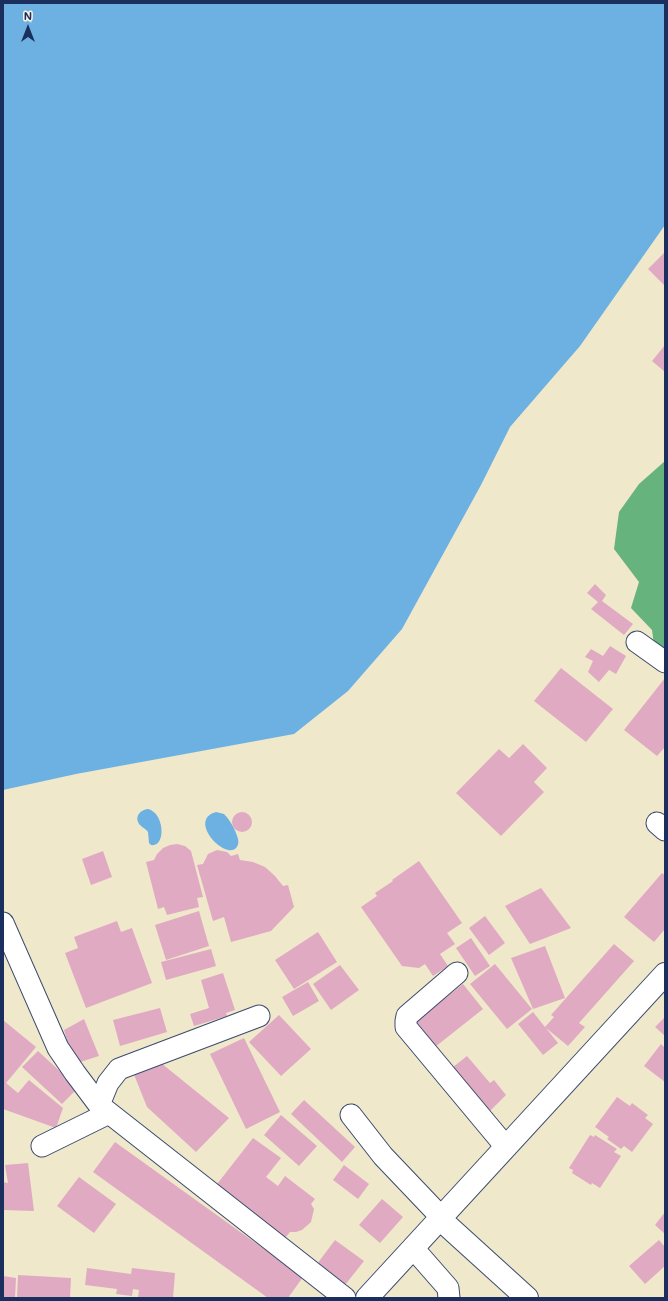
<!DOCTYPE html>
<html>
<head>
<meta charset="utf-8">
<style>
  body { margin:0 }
  #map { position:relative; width:668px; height:1301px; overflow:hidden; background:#efe8ca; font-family:Mali,sans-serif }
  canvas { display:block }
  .frame { position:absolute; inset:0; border:4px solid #1b2f5e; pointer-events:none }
  .north { position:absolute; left:8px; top:8px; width:40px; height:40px; -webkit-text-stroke:3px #fcf5e5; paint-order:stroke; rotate:0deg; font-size:11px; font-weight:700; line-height:16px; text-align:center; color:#1b2f5e }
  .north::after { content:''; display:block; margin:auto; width:14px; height:18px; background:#1b2f5e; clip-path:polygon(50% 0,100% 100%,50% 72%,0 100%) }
</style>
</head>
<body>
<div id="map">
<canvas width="668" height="1301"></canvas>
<div class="frame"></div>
<div class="north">N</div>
</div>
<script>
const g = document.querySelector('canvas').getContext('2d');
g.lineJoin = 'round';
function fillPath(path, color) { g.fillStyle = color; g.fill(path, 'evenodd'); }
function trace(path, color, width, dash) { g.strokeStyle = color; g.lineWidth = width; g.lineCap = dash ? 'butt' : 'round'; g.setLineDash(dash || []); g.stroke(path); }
fillPath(new Path2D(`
  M665,461V657L655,652L652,630L631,608L639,582L614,549L619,512L639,484Z`), '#66b37e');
fillPath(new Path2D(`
  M3,3H665V225L580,346L510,427L481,485L402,629L348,691L294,734L76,774L3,790Z
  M148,809C165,813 166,848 151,845L149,843L148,832C146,829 143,828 140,825C134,818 139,810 148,809Z
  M216,812L224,814C231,821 236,831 238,839C239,842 238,846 236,848C225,860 187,820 216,812Z`), '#6cb1e2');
fillPath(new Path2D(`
  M665,252V286L648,269Z
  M665,345V372L652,361Z
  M595,584L606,595L602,601L633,624L624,635L591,609L598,602L587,593Z
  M610,646L626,656L616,674L609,670L599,682L588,672L593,661L585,657L591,649L603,656Z
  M561,668L613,709L586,742L534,701Z
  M665,678V747L657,756L624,730Z
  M523,744L547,768L534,782L544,792L501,836L456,793L499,749L509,758Z
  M232 822a10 10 0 1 1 20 0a10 10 0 1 1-20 0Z
  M177,844L185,846L191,851L203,897L197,898L199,907L167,915L164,907L158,909L146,862L154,860L157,854L163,848L170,845Z
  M217,850L227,852L231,856L238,854L240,860L253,862L265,867L275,876L283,886L288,885L294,907L271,931L231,942L224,917L213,921L197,865L203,864L208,854Z
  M103,851L112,877L91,885L82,859Z
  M419,861L462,923L447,933L455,944L440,954L448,966L433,976L425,964L419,968L402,966L361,907L377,896L375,893L393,881L392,880Z
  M662,873L665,875V929L654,942L624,917Z
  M541,888L571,928L530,944L505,906Z
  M199,911L209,946L166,960L155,925Z
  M485,916L505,943L489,955L469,928Z
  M117,921L121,932L132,928L152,983L86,1008L65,953L78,948L74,937Z
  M318,932L337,962L294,989L275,960Z
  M471,938L490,966L475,976L456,948Z
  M614,944L634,961L579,1023L585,1027L568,1046L546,1028L558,1043L543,1055L518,1024L533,1012L545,1027L554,1017L551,1015Z
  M545,946L565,998L533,1009L511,958Z
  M211,949L216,966L166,980L161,962Z
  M495,964L532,1009L507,1029L470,984Z
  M340,965L359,990L331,1010L313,984Z
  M223,973L235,1010L226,1013L227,1016L194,1026L190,1014L209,1008L201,980Z
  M308,982L319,1001L293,1016L282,997Z
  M463,984L483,1009L430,1051L410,1026Z
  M160,1008L167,1032L120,1046L113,1020Z
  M279,1015L311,1049L281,1076L249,1042Z
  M665,1017V1036L655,1027Z
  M84,1019L99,1056L74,1064L64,1030Z
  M3,1020L36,1047L6,1083L18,1093L29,1080L63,1108L56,1128L3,1109Z
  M244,1038L280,1112L246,1129L210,1054Z
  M661,1044L665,1048V1082L644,1066Z
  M38,1051L78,1088L62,1104L22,1067Z
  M467,1056L490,1083L494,1080L506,1095L485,1116L448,1071Z
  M161,1063L229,1118L196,1152L147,1107L133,1072Z
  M617,1097L630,1106L632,1103L648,1115L645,1118L653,1124L632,1152L624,1146L621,1149L607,1139L609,1137L595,1127Z
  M304,1100L355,1147L342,1162L291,1114Z
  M281,1115L317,1146L299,1166L264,1135Z
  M590,1135L594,1137L595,1135L617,1149L614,1152L621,1156L600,1188L592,1183L591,1185L572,1173L573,1170L569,1168Z
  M253,1138L281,1158L266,1177L278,1186L285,1176L315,1199L311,1204L314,1209L311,1222L302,1230L296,1232H290L285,1238L214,1188Z
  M115,1142L303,1277L288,1298H268L93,1172Z
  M28,1163L34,1211L3,1210V1182L8,1183L5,1165Z
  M344,1165L369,1184L358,1199L333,1180Z
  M79,1177L116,1204L94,1233L57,1206Z
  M382,1199L403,1217L380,1243L359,1225Z
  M665,1212V1234L655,1225Z
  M335,1240L364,1261L345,1285L317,1264Z
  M659,1240L665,1247V1266L645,1284L629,1266Z
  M87,1268L131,1274L132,1268L175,1273L173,1298H138L139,1290L133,1289L132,1296L116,1294L117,1289L85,1285Z
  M18,1275L71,1278L70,1298H17Z
  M3,1276L16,1278L15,1298H3Z`), '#e0aac3');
const minor = new Path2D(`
  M637,642L665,662
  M657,823L665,830
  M3,923L58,1048L75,1073L99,1105
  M457,973L407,1016L406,1021V1027L506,1147
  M259,1016L119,1069L108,1083L99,1105L345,1298
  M351,1115L383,1156L442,1218
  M42,1146L109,1113
  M413,1248L448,1288L449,1298`);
const major = new Path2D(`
  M440,1219L527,1298
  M367,1298L665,974`);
trace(minor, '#3b4b6e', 23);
trace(major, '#3b4b6e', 24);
trace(minor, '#fff', 21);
trace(major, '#fff', 22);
</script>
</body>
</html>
